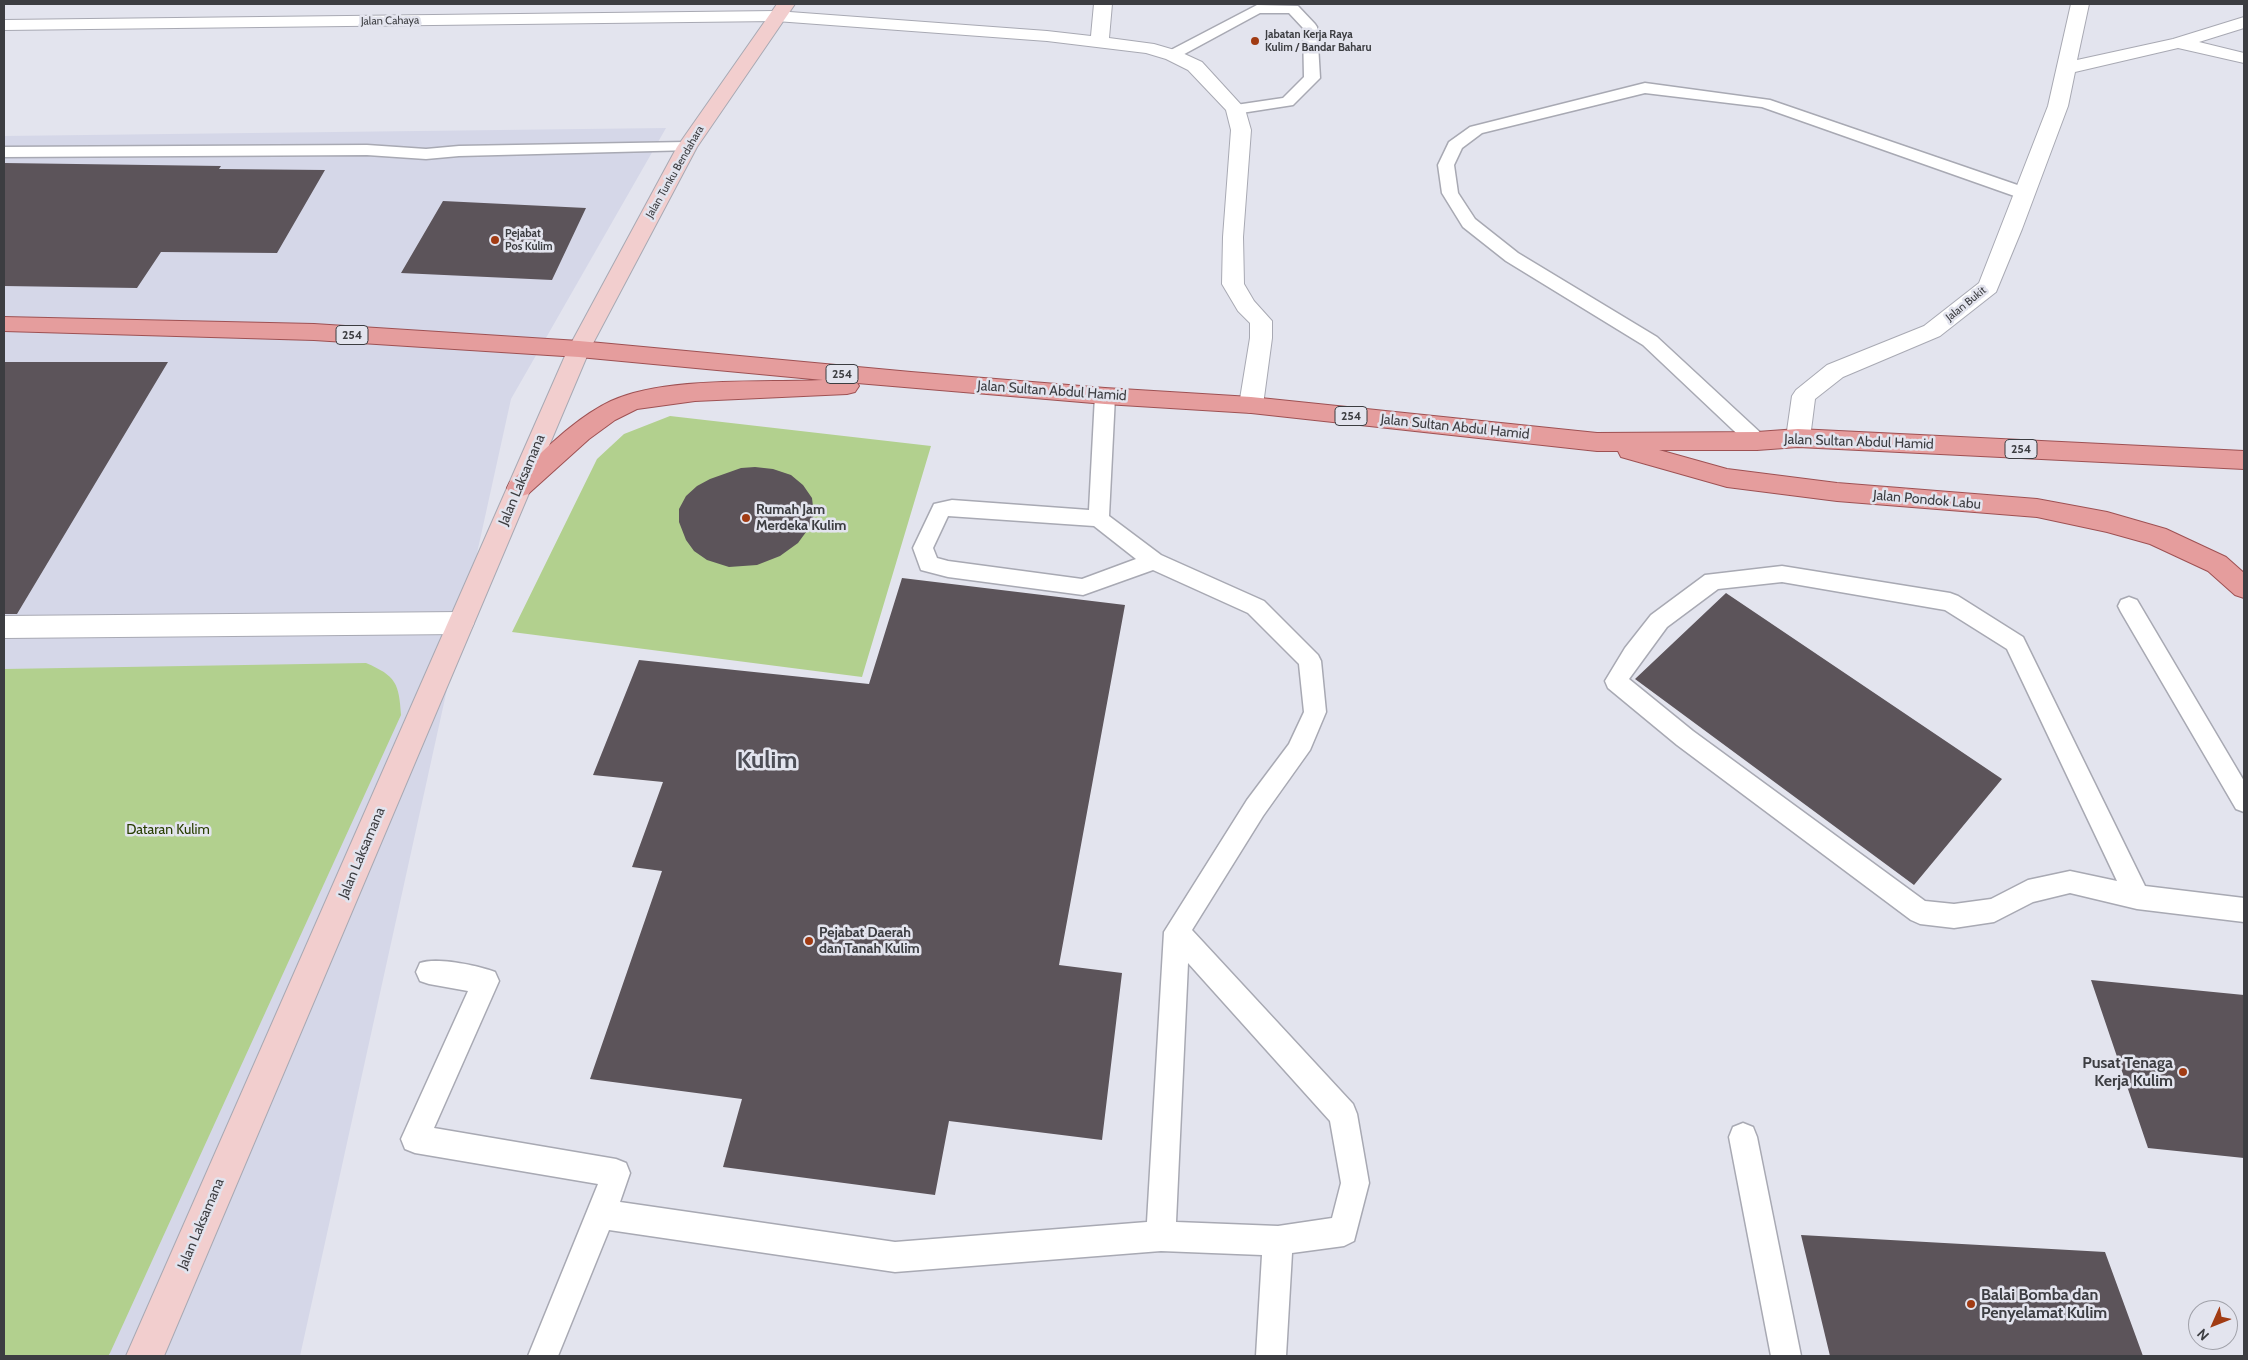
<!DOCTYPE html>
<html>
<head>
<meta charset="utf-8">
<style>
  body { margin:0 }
  #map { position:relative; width:2248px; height:1360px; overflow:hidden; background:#e3e4ee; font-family:Cabin,sans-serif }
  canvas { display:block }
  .frame { position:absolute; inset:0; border:5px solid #3c3d41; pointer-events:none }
  .north { position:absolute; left:2188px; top:1300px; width:50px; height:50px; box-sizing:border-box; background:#e3e4ee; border:1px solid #a0a1a9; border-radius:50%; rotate:226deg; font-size:14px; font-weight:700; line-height:20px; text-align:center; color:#3c3d41 }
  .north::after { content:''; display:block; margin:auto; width:18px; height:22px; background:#a13b13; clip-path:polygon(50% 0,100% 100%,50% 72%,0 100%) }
</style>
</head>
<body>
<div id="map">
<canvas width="2248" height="1360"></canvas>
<div class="frame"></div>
<div class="north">N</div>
</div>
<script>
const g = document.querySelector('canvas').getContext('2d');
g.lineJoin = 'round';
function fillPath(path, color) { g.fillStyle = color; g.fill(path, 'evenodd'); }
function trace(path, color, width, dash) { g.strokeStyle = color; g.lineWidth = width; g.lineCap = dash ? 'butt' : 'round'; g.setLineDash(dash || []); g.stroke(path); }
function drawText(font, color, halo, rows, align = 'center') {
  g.font = font + ' Cabin,sans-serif'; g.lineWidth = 5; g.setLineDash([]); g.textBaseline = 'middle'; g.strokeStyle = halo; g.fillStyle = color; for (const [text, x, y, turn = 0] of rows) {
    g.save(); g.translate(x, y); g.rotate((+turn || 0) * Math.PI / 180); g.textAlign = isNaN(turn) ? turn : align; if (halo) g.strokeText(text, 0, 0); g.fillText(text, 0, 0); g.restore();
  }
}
fillPath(new Path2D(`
  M666,128L511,399L300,1356H4V136Z`), '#d5d7e8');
fillPath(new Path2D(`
  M670,416L931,446L862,677L512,632L597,459L624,434Z
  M366,663C396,676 399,683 401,715L110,1353L108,1356H4V669Z`), '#b2d08e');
fillPath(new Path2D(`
  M4,163L221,166L219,169L325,170L277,253L161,252L137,288L4,286Z
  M443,201L586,208L552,280L401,273Z
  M4,362H168L17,614H4Z
  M755,467L773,469L791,475L803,485L812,498L814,515L809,528L798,543L780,556L757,565L729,567L707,560L694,551L686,540L679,522V509L686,496L697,486L710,479L741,468Z
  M902,578L1125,605L1059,965L1122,973L1102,1140L949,1121L935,1195L723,1167L742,1099L590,1079L662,871L632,867L663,782L593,775L639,660L869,684Z
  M1726,593L2002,779L1914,885L1635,679Z
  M2091,980L2244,995V1158L2148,1148Z
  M1801,1235L2105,1252L2143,1356H1830Z`), '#5c545a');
const lane = new Path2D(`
  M1257,5L1298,6L1315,24L1317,27L1320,78L1293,105L1235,114L1229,112L1227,109L1229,106L1283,98L1304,77L1303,28L1289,13H1260L1177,58H1167L1165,55L1167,52Z
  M1645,83L1770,100L2032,190L2034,194L2032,198H2020L1762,107L1645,93L1482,133L1462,148L1454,165L1458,193L1475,219L1518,253L1657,337L1764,436L1767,441L1764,446L1757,448L1750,446L1643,345L1506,261L1463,227L1442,193L1438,165L1449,142L1470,127Z
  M687,142L693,144L695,147L693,150L459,156L426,159L367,155L4,157V147L367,145L426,149L459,146Z
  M1105,389L1112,391L1115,396L1109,516L1161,555L1264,601L1318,655L1321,661L1326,712L1310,750L1263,816L1192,930L1353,1104L1357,1114L1369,1183L1354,1241L1344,1246L1292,1253L1286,1356H1256L1262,1255L1161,1251L895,1272L609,1230L558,1356H528L598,1184L415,1153L405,1149L401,1139L468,991L429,984L420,981L416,972L420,963C436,957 478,965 495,972L499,981L434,1128L616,1159L626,1163L630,1173L620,1202L895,1242L1147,1222L1164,932L1247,800L1289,744L1304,712L1299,664L1248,613L1153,570L1083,595L948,577L921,570L913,548L934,504L952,500L1089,510L1095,396L1098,391ZM948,516L1094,526L1136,559L1082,579L948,561L937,558L933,548ZM1188,963L1330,1121L1341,1183L1332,1218L1278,1226L1176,1222Z
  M1782,566L1950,593L1958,596L2023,637L2145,886L2244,898V922L2137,909L2070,893L2033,902L1994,922L1954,928L1920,924L1911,920L1677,745L1608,688L1605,681L1625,648L1651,615L1705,575ZM1782,582L1945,610L2007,649L2117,881L2070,871L2028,880L1991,899L1954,904L1925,901L1693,731L1629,679L1667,627L1718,589Z
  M2129,597L2137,600L2244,781V812L2236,809L2121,612L2118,606L2121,600Z
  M1743,1123L1753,1127L1757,1137L1801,1356H1771L1729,1137L1733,1127Z`);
const street = new Path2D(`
  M1094,4H1112L1109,38L1154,44L1178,51L1202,62L1245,109L1251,130L1243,237L1244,284L1254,301L1272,321V338L1263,405L1259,411L1251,413L1243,411L1239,405L1250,338V323L1238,311L1222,284L1223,237L1231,130L1226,110L1188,70L1166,59L1146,53L1047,41L776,21L4,30V20L776,11L1047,31L1091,36Z
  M2071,4H2089L2077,60L2173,39L2244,17V28L2199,42L2244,53V63L2178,48L2075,72L2068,106L2022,229L1996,292L1940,336L1843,377L1815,399L1810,438L1806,444L1798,447L1790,444L1786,438L1792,396L1796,390L1827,365L1924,326L1979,283L2048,106Z
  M461,612L470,615L474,623L470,631L461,634L4,638V616Z`);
const secondary = new Path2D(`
  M777,4H795L697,147L590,349L164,1356H126L568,349L677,147Z`);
const primary = new Path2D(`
  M4,317L314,324L579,341L911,372L1105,388L1251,397L1597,433L1757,432L1798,429L2244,451V469L1798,447L1757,450H1659L1727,469L1837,483L2037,499L2107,512L2166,529L2226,557L2244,573V598L2235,595L2208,571L2150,544L2107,532L2037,517L1837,501L1727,487L1621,457L1618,451H1597L1251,413L1105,404L857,383L859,386L855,392L847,394L695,401L637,409L615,420L589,439L528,494L519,497L510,494L507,488L510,482C542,453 573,419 611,401C666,376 762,383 823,380L579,357L314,340L4,331Z`);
trace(lane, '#a8a9b3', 3);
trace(street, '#a8a9b3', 2);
trace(secondary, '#a8a9b3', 2);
trace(primary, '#9e5153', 2);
fillPath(lane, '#fff');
fillPath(street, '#fff');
fillPath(secondary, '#f2cece');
fillPath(primary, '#e59d9d');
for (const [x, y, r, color] of [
  [1255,41,5,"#a13b13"],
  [495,240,5,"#a13b13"],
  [746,518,5,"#a13b13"],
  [809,941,5,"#a13b13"],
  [2183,1072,5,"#a13b13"],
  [1971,1304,5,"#a13b13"]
]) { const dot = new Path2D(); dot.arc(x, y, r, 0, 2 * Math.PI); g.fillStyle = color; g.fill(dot); trace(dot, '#e3e4ee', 2); }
drawText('11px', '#3c3d41', '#e3e4ee', [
  ["Jalan Cahaya",390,21,-1],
  ["Jalan Tunku Bendahara",675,172,-60],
  ["Jalan Bukit",1966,304,-39]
]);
drawText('bold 11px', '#3c3d41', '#e3e4ee', [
  ["Jabatan Kerja Raya",1265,35],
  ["Kulim / Bandar Baharu",1265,48],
  ["Pejabat",505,234],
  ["Pos Kulim",505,247]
], 'left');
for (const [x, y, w] of [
  [352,335,32],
  [842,374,32],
  [1351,416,32],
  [2021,449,32]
]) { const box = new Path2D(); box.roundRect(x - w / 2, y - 9.5, w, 19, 4); g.fillStyle = '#e3e4ee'; g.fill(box); trace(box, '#3c3d41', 1); }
drawText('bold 12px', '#3c3d41', null, [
  ["254",352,335],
  ["254",842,374],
  ["254",1351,416],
  ["254",2021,449]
]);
drawText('14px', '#3c3d41', '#e3e4ee', [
  ["Jalan Sultan Abdul Hamid",1052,391,4],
  ["Jalan Sultan Abdul Hamid",1455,427,6],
  ["Jalan Sultan Abdul Hamid",1859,442,2],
  ["Jalan Laksamana",522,480,-67],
  ["Jalan Pondok Labu",1927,500,5],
  ["Jalan Laksamana",362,853,-67],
  ["Jalan Laksamana",201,1224,-67]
]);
drawText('bold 14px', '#3c3d41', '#e3e4ee', [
  ["Rumah Jam",756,510],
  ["Merdeka Kulim",756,526],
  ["Pejabat Daerah",819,933],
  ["dan Tanah Kulim",819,949]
], 'left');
drawText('14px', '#283e00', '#e3e4ee', [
  ["Dataran Kulim",168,830]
]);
drawText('bold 16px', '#3c3d41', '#e3e4ee', [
  ["Pusat Tenaga",2173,1063],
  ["Kerja Kulim",2173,1081],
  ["Balai Bomba dan",1981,1295,"left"],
  ["Penyelamat Kulim",1981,1313,"left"]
], 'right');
drawText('bold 24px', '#4c4d55', '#e3e4ee', [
  ["Kulim",767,761]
]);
</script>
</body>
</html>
